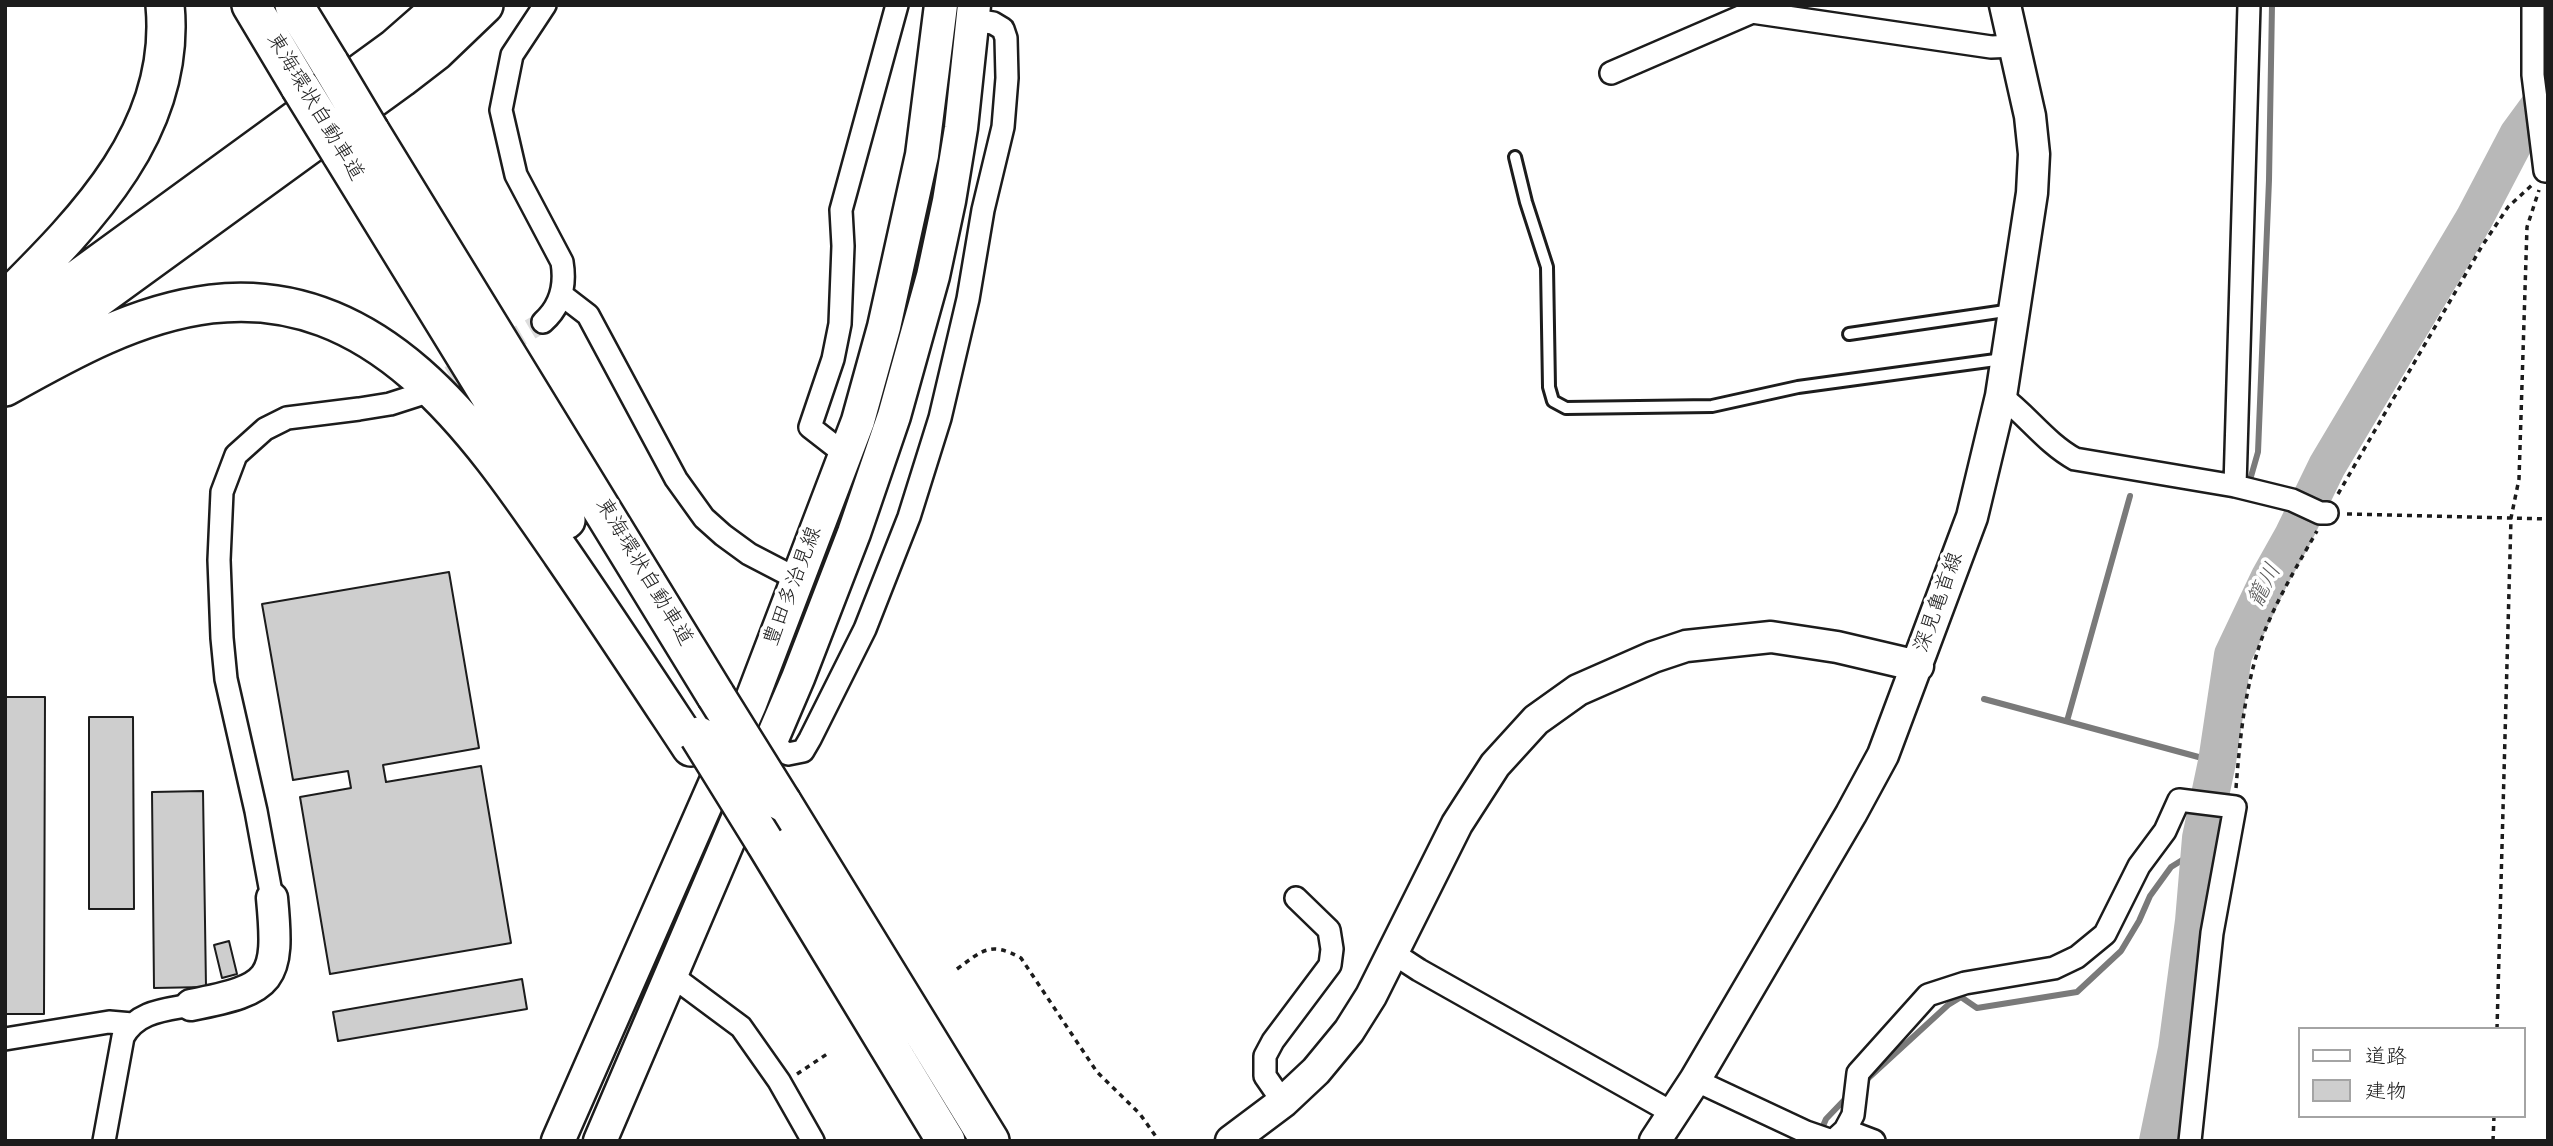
<!DOCTYPE html>
<html>
<head>
<meta charset="utf-8">
<style>
  body { margin:0 }
  #map { position:relative; width:2553px; height:1146px; overflow:hidden; background:#fff; font-family:"Gochi Hand","Klee One",sans-serif }
  canvas { display:block }
  .frame { position:absolute; inset:0; border:7px solid #1c1c1c; pointer-events:none }
  .legend { position:absolute; left:2298px; top:1027px; width:228px; height:91px; box-sizing:border-box; background:#fff; border:2px solid #a4a4a4; margin:0; padding:9px 12px; list-style:none; font-size:21px; color:#1c1c1c }
  .legend li { display:flex; align-items:center; gap:14px; height:35px }
  .legend b { width:35px; border:2px solid #a4a4a4 }
</style>
</head>
<body>
<div id="map">
<canvas width="2553" height="1146"></canvas>
<div class="frame"></div>
<ul class="legend">
<li><b style="height:9px;background:#fff"></b>道路</li>
<li><b style="height:19px;background:#cecece"></b>建物</li>
</ul>
</div>
<script>
const g = document.querySelector('canvas').getContext('2d');
g.lineJoin = 'round';
function trace(path, color, width, dash) { g.strokeStyle = color; g.lineWidth = width; g.lineCap = dash ? 'butt' : 'round'; g.setLineDash(dash || []); g.stroke(path); }
function fillPath(path, color) { g.fillStyle = color; g.fill(path, 'evenodd'); }
function drawText(font, color, halo, rows, align = 'center') {
  g.font = font + ' "Gochi Hand","Klee One",sans-serif'; g.lineWidth = 7; g.setLineDash([]); g.textBaseline = 'middle'; g.strokeStyle = halo; g.fillStyle = color; for (const [text, x, y, turn = 0] of rows) {
    g.save(); g.translate(x, y); g.rotate((+turn || 0) * Math.PI / 180); g.textAlign = isNaN(turn) ? turn : align; if (halo) g.strokeText(text, 0, 0); g.fillText(text, 0, 0); g.restore();
  }
}
trace(new Path2D(`
  M2250,480L2258,452L2269,180L2272,5
  M1984,699L2217,762
  M2067,721L2130,496
  M1863,1083L1948,1005L1961,997L1977,1008L2077,992L2121,951L2139,921L2150,896L2171,867L2200,849
  M1820,1133L1826,1119L1849,1095`), '#7a7a7a', 6);
trace(new Path2D(`
  M2158,1141L2177,1049L2194,921L2201,838L2217,762L2233,655L2270,577L2293,536L2327,466L2474,219L2518,135L2548,94`), '#b8b8b8', 38);
const building = new Path2D(`
  M449,572L479,748L383,765L386,782L481,766L511,943L330,974L300,797L351,788L348,771L293,780L262,604Z
  M5,697H45L44,1014H5Z
  M89,717H133L134,909H89Z
  M203,791L206,987L154,988L152,792Z
  M229,941L237,974L222,978L214,945Z
  M522,979L527,1009L338,1041L333,1012Z`);
fillPath(building, '#cecece');
trace(building, '#1c1c1c', 2);
trace(new Path2D(`
  M423,392L543,322`), '#ddd', 21, [21, 10]);
const lane = new Path2D(`
  M1515,157L1526,202L1547,267L1549,387L1553,401L1566,408L1712,406L1798,387L2003,359
  M1849,334L2012,310`);
const street = new Path2D(`
  M2533,5V75L2545,171
  M1611,73L1752,12L1991,47L2016,46
  M562,295L588,315L676,479L704,518L723,535L749,554L799,580
  M543,322C561,306 566,286 562,262L516,175L501,110L512,55L545,5
  M2001,396C2027,415 2046,443 2075,459L2235,486L2292,500L2320,513H2327
  M846,455L810,427L833,359L840,324L843,246L841,210L897,5
  M2235,486L2249,5
  M769,743L788,754L803,751L810,739L865,629L909,517L940,418L968,299L983,210L1003,127L1007,78L1006,38L1003,29L993,23L973,20
  M272,898L256,811L226,679L222,638L219,560L222,492L236,455L265,429L287,418L359,409L390,404L418,395
  M1393,953L1419,970L1671,1112
  M671,975L741,1027L779,1081L813,1141
  M5,1039L109,1022L132,1024
  M1695,1080L1806,1132L1832,1141
  M1283,1102L1265,1076V1056L1273,1041L1330,965L1332,949L1329,930L1296,898
  M1845,1130L1874,1141
  M104,1141L123,1037C137,1011 165,1010 191,1005
  M1833,1141L1845,1130L1853,1115L1858,1073L1928,995L1965,983L2054,968L2077,957L2105,934L2139,866L2165,831L2179,800L2235,807L2212,933L2190,1141`);
const secondary = new Path2D(`
  M191,1005C273,989 280,981 272,898
  M1231,1141L1283,1102L1316,1071L1349,1031L1371,996L1457,824L1495,765L1536,720L1578,690L1653,657L1686,646L1771,637L1837,647L1918,666
  M1655,1141L1695,1080L1851,814L1883,755L1972,517L2001,396L2032,193L2034,154L2030,116L2005,5`);
const primary = new Path2D(`
  M558,1141L750,704L858,421L884,327L922,155L941,5
  M600,1141L798,678L854,533L894,416L933,276L949,201L961,128L974,5`);
const highway = new Path2D(`
  M251,5L300,87
  M294,5L330,64
  M370,131L716,696
  M340,152L566,520
  M5,301C86,220 177,130 165,5
  M5,332L395,48L444,5
  M10,362L401,78L436,51L484,5
  M5,387C69,351 137,313 211,304C379,284 479,433 562,554C606,618 648,682 691,747
  M782,802L990,1141
  M764,841L946,1141`);
trace(lane, '#1c1c1c', 16);
trace(street, '#1c1c1c', 26);
trace(secondary, '#1c1c1c', 35);
trace(primary, '#1c1c1c', 37);
trace(highway, '#1c1c1c', 42);
trace(new Path2D(`
  M2338,494L2482,246L2508,207L2532,185
  M2347,514L2548,519
  M2236,788C2240,737 2245,686 2262,638C2276,601 2297,566 2317,531
  M957,969C983,950 990,941 1021,958L1097,1072L1140,1114L1159,1141
  M2497,1029L2511,518L2519,479L2527,227L2539,190
  M797,1074L830,1052
  M2493,1141L2494,1116`), '#1c1c1c', 3.5, [5, 5]);
trace(lane, '#fff', 10);
trace(street, '#fff', 21);
trace(secondary, '#fff', 30);
trace(primary, '#fff', 32);
trace(highway, '#fff', 37);
const highwayBridge = new Path2D(`
  M330,64L370,131
  M300,87L340,152
  M716,696L782,802
  M699,736L764,841`);
trace(highwayBridge, '#1c1c1c', 42, []);
trace(highwayBridge, '#fff', 37);
drawText('21px', '#1c1c1c', '#fff', [
  ["東海環状自動車道",313,108,59],
  ["東海環状自動車道",642,573,59],
  ["豊田多治見線",795,587,-69],
  ["深見亀首線",1941,603,-70]
]);
drawText('italic 23px', '#5a5a5a', '#fff', [
  ["籠川",2267,587,-63]
]);
</script>
</body>
</html>
